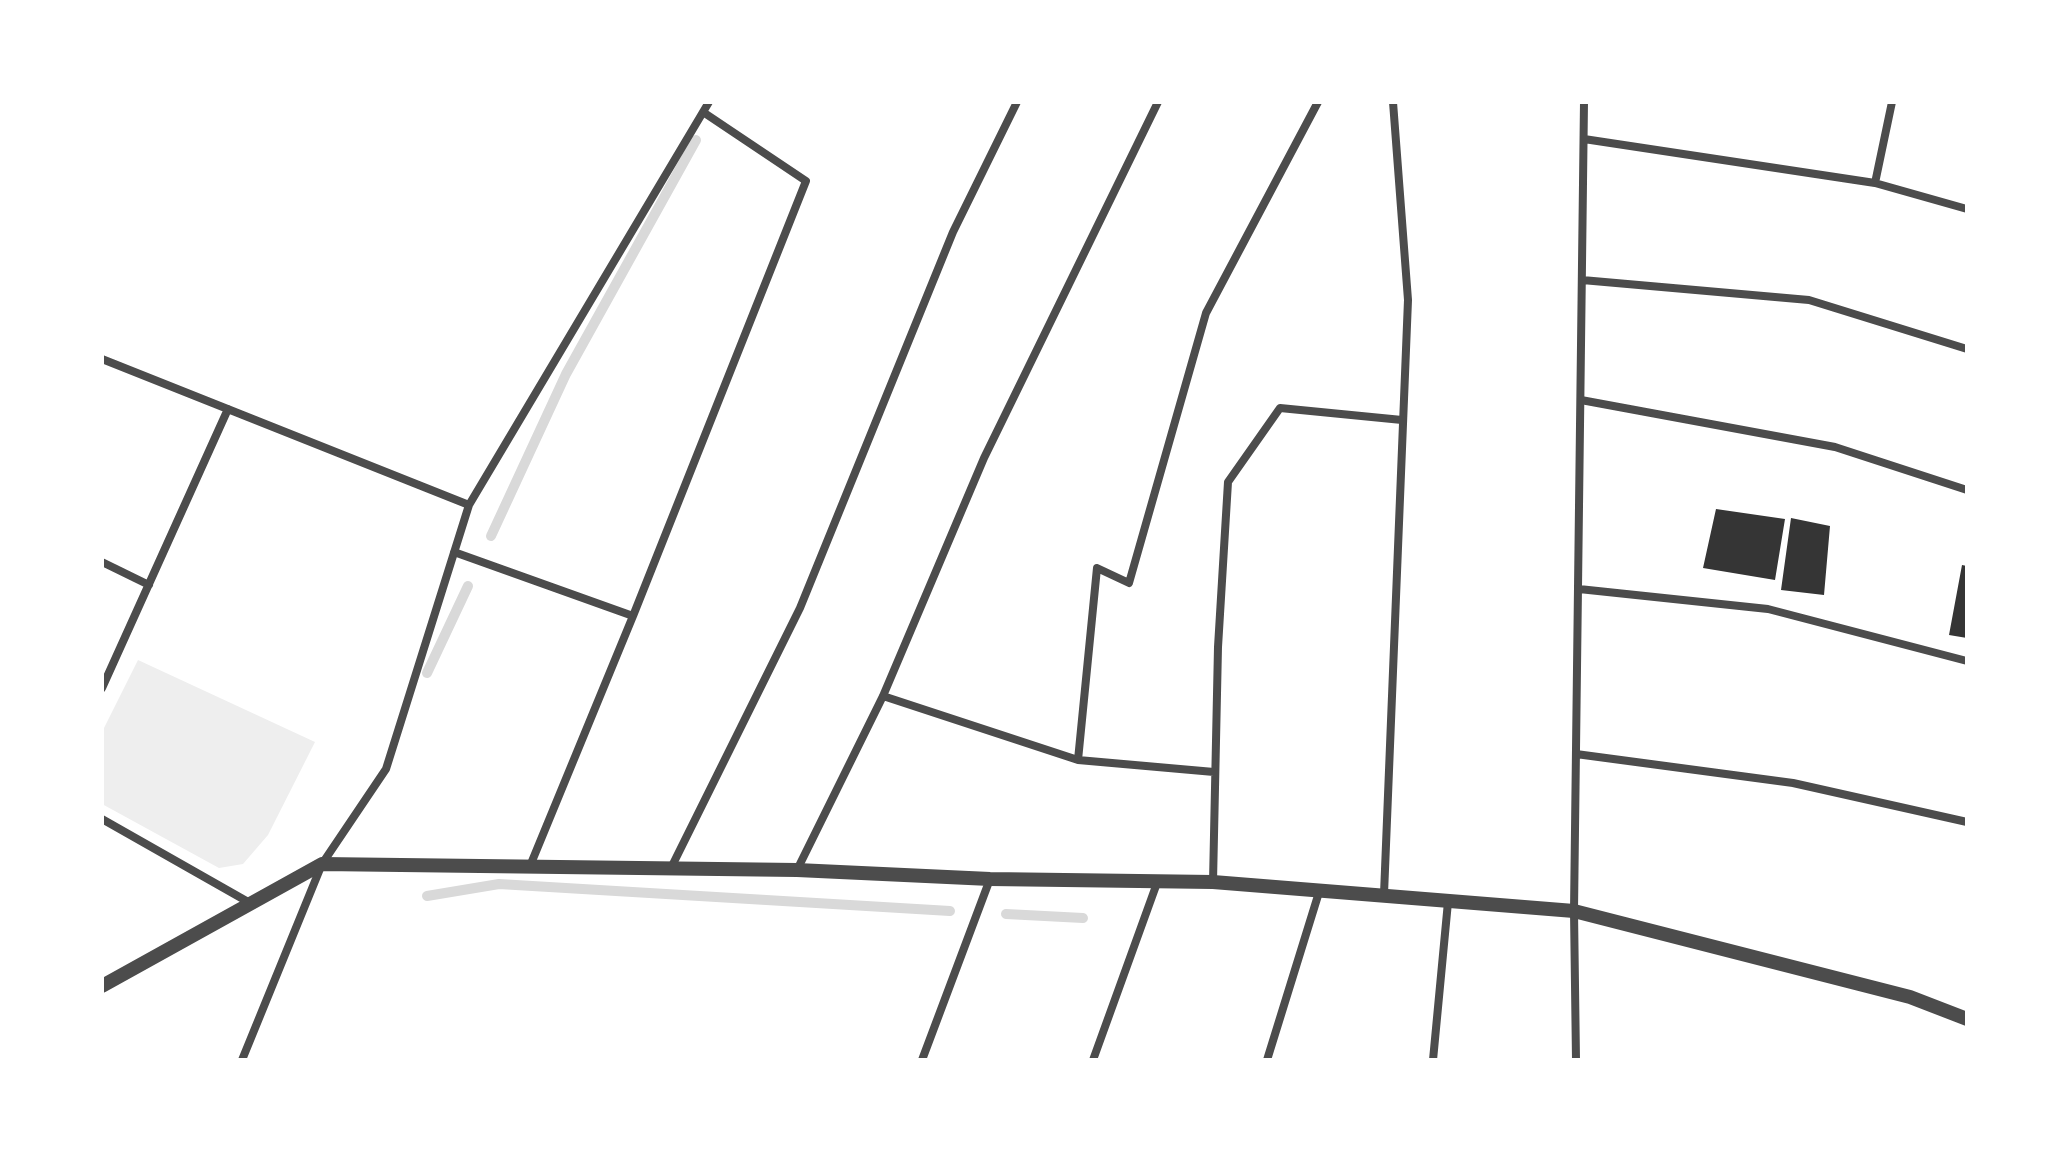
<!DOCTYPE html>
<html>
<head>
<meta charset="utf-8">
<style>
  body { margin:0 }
  #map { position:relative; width:2069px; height:1162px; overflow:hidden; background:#fff; font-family:Figtree,sans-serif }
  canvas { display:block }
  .frame { position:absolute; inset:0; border:104px solid #fff; pointer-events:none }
</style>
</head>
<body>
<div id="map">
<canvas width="2069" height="1162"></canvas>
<div class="frame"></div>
</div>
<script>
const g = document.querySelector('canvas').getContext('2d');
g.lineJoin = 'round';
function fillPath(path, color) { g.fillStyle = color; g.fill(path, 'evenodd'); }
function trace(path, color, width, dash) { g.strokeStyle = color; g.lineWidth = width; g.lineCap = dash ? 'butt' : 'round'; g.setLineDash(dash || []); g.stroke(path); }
fillPath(new Path2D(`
  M138,660L315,742L268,835L243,864L219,868L102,804V732Z`), '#eee');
trace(new Path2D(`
  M491,536L566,374L696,140
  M427,673L468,586
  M427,896L499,884L950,911
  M1006,914L1083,918`), '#d9d9d9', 10);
fillPath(new Path2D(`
  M1716,509L1785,519L1775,580L1703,568Z
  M1791,518L1830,526L1824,595L1781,590Z
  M1962,565L1967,566V638L1949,635Z`), '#353535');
trace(new Path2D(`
  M1584,139L1875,183L1967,209
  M1875,183L1892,102
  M1582,280L1809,300L1967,349
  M102,359L469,505
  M1581,400L1835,447L1967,490
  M454,552L633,616L806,181L703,112
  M102,562L149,585
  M1579,589L1768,609L1967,661
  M102,688L228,409
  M883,696L1078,760L1214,772
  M1576,754L1793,783L1967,822
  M1078,760L1097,568L1129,583L1206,313L1318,102
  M102,819L250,903
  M530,866L633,616
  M671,868L800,608L953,232L1017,102
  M797,870L883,696L984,458L1158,102
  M1213,882L1218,647L1228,482L1280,408L1402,420
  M1384,894L1408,300L1393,102
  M242,1060L322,864L386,769L469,505L709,102
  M922,1060L990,879
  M1093,1060L1157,883
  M1267,1060L1320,889
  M1433,1060L1448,902
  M1576,1060L1574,911L1584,102`), '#4c4c4c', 8);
trace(new Path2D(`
  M102,986L322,864L797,870L990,879L1213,882L1574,911L1910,997L1967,1019`), '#4c4c4c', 14);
</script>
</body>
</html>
